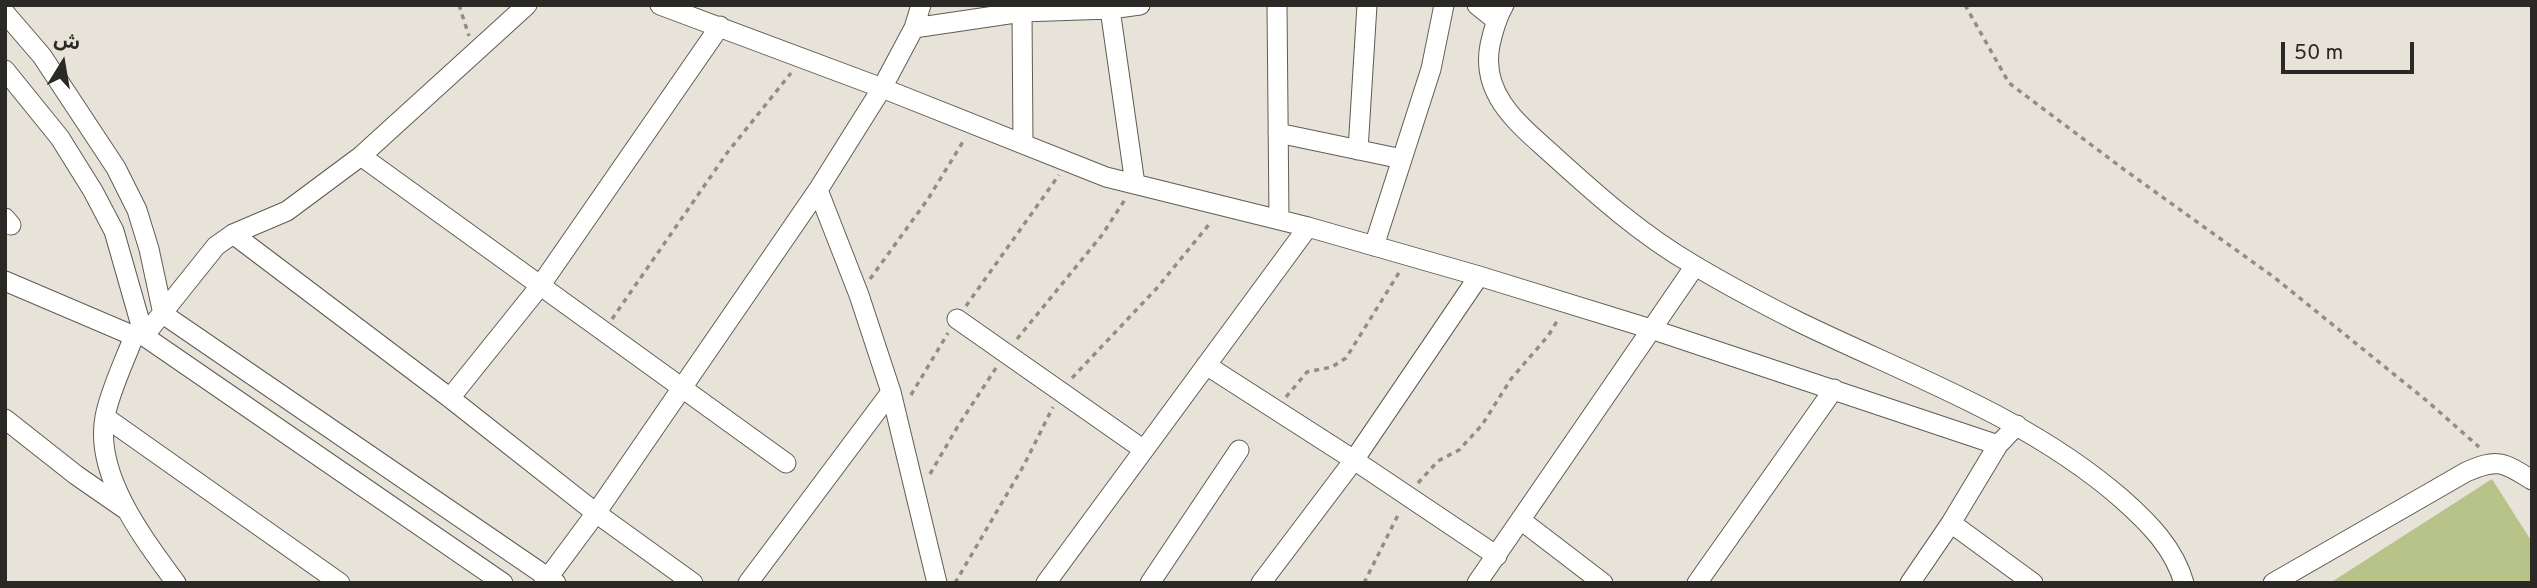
<!DOCTYPE html>
<html>
<head>
<meta charset="utf-8">
<style>
  body { margin:0 }
  #map { position:relative; width:2537px; height:588px; overflow:hidden; background:#e8e3d8; font-family:Overpass,"Noto Sans Arabic",sans-serif }
  canvas { display:block }
  .frame { position:absolute; inset:0; border:7px solid #2b2925; pointer-events:none }
  .north { position:absolute; left:28px; top:28px; width:70px; height:70px; -webkit-text-stroke:5px #e8e3d8; paint-order:stroke; rotate:11deg; font-size:19px; font-weight:700; line-height:28px; text-align:center; color:#2b2925 }
  .north::after { content:''; display:block; margin:auto; width:24px; height:32px; background:#2b2925; clip-path:polygon(50% 0,100% 100%,50% 72%,0 100%) }
  .scale { position:absolute; left:2281px; top:42px; width:133px; height:32px; box-sizing:border-box; border:4px solid #2b2925; border-top:0; padding-left:9px; font-size:21px; line-height:24px; white-space:nowrap; color:#2b2925; -webkit-text-stroke:5px #e8e3d8; paint-order:stroke }
</style>
</head>
<body>
<div id="map">
<canvas width="2537" height="588"></canvas>
<div class="frame"></div>
<div class="north">ش</div>
<div class="scale">50 m</div>
</div>
<script>
const g = document.querySelector('canvas').getContext('2d');
g.lineJoin = 'round';
function fillPath(path, color) { g.fillStyle = color; g.fill(path, 'evenodd'); }
function trace(path, color, width, dash) { g.strokeStyle = color; g.lineWidth = width; g.lineCap = dash ? 'butt' : 'round'; g.setLineDash(dash || []); g.stroke(path); }
fillPath(new Path2D(`
  M2492,479L2532,542V583H2330Z`), '#b7c388');
const minor = new Path2D(`
  M660,5L882,88L1106,177L1308,227L1479,276L1651,329L1998,445L2017,425
  M1277,5L1279,220
  M1477,5L1497,21
  M1504,5C1497,17 1493,31 1490,45C1480,96 1521,126 1555,157C1598,196 1642,235 1692,264C1727,285 1763,304 1799,322C1910,376 2028,417 2122,499C2149,523 2174,548 2184,583
  M1110,9L1135,184
  M1022,12L1023,143
  M5,13L42,56L116,168L137,210L149,249L163,314L556,583
  M914,28L1022,12L1110,9L1140,5
  M5,70L60,138L93,191L114,231L144,336L503,583
  M1278,133L1402,159
  M1358,150L1367,5
  M361,156L786,463
  M818,190L859,295L891,392L937,583
  M5,218L11,225
  M233,234L450,398L596,513L693,583
  M1374,246L1431,69L1444,5
  M5,281L134,336H144L216,246L233,234L287,211L361,156L527,5
  M957,319L1144,450
  M134,336C125,360 109,393 105,417C94,475 144,539 176,583
  M1206,365L1354,460L1497,556
  M450,398L540,286L720,26
  M105,417L340,583
  M5,419L76,475L125,509
  M1522,521L1603,583
  M1951,523L2033,583
  M544,583L596,513L818,190L882,88L914,28L921,5
  M748,583L891,392
  M1046,583L1308,227
  M1150,583L1239,450
  M1261,583L1354,460L1479,276
  M1477,583L1695,266
  M1697,583L1834,389
  M1910,583L1951,523L1998,445
  M2273,583L2466,472C2497,458 2503,462 2532,480`);
trace(minor, '#615c53', 21);
trace(new Path2D(`
  M459,5L469,36
  M1965,5L2009,83L2122,168L2275,278L2427,401L2479,447
  M870,279L928,199L964,140
  M966,306L1059,175
  M612,319L727,153L791,73
  M1017,339L1102,235L1126,198
  M1072,378L1157,288L1211,222
  M911,395L948,333
  M1286,397L1307,372L1332,367L1346,358L1400,271
  M930,474L958,426L996,368
  M1418,483L1438,461L1459,450L1482,425L1511,379L1548,336L1559,318
  M955,583L1024,465L1053,407
  M1364,583L1399,513`), '#928e86', 3.5, [5, 5]);
trace(minor, '#fff', 19);
</script>
</body>
</html>
